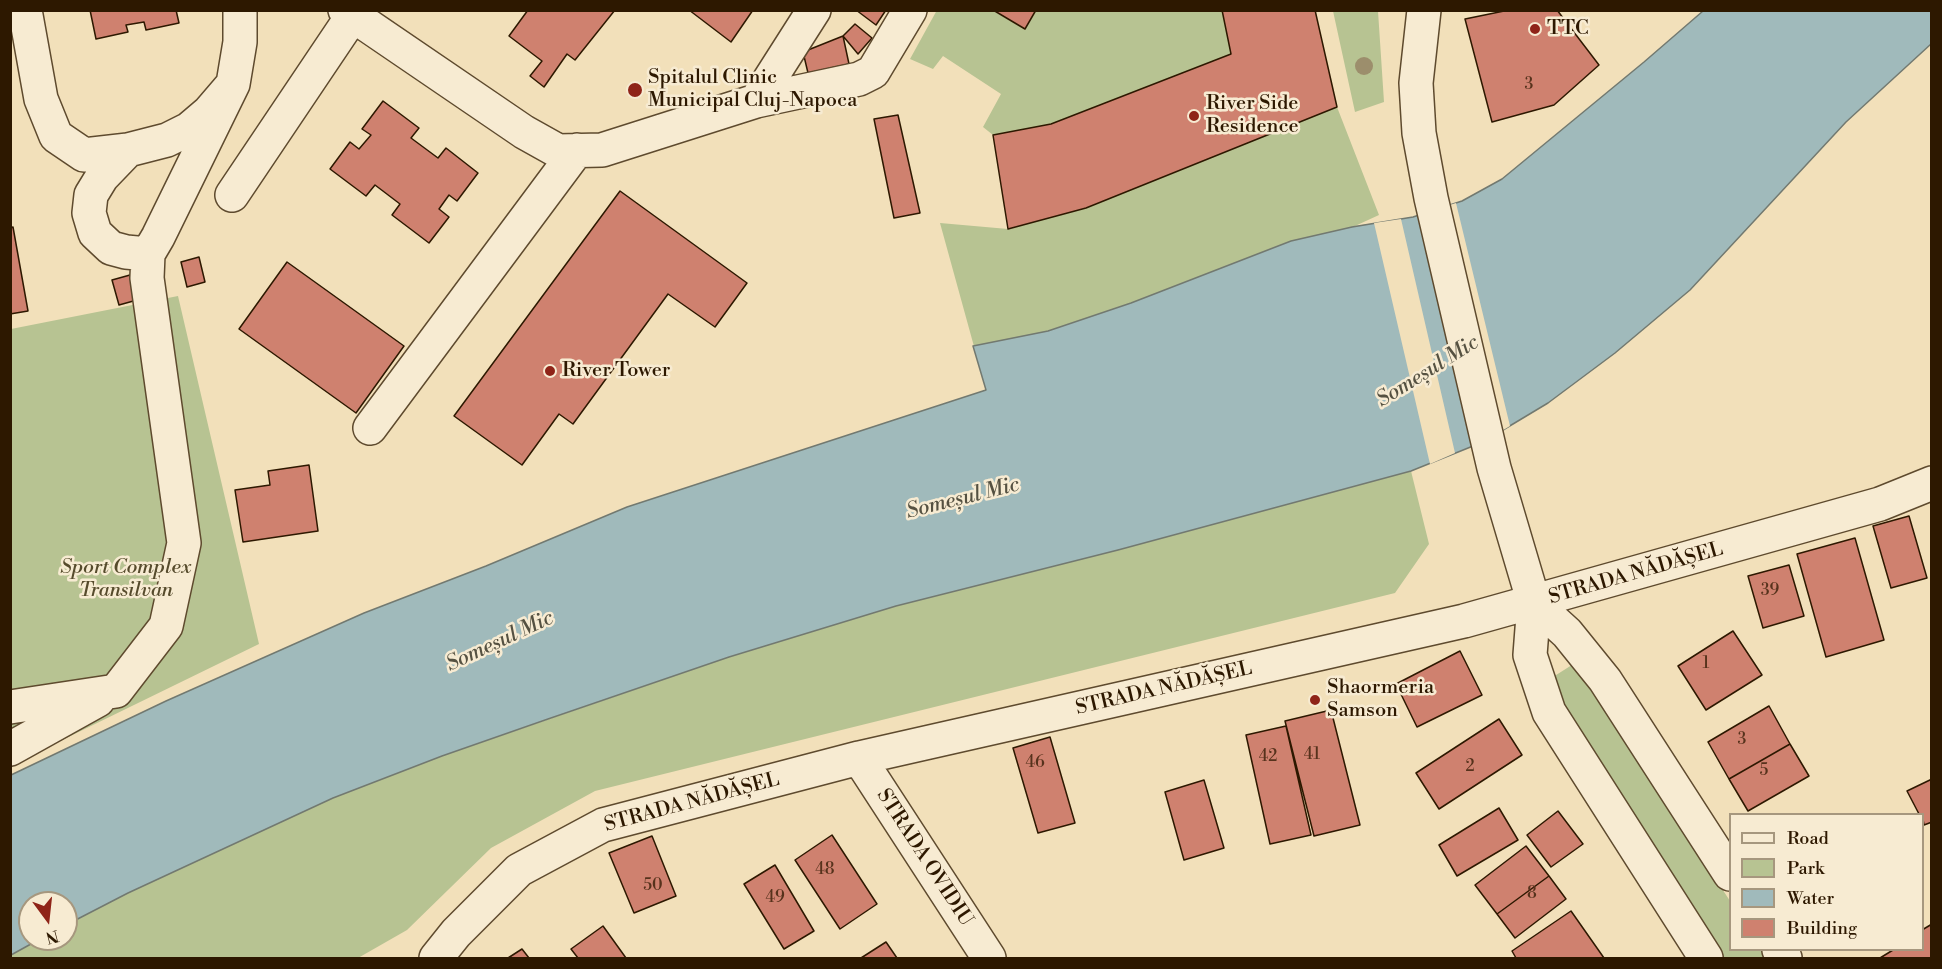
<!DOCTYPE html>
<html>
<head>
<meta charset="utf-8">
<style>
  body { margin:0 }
  #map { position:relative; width:1942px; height:969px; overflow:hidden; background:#f2e0ba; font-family:"Libre Bodoni",serif }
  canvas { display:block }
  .frame { position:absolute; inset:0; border:12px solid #2d1800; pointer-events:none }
  .legend { position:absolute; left:1729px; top:813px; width:195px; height:138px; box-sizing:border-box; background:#f7ebd2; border:2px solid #a6977e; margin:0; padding:8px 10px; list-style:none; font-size:18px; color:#2d1800 }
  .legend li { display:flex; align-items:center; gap:12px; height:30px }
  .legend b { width:30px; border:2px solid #a6977e }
  .north { position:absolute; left:18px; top:891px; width:60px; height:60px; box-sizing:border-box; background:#f7ebd2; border:2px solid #a6977e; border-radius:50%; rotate:165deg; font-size:16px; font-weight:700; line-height:24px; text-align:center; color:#2d1800 }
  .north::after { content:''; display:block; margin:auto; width:21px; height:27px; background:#8f2418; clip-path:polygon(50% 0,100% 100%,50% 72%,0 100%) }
</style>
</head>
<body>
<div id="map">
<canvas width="1942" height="969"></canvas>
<div class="frame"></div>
<ul class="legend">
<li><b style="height:8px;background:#f7ebd2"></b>Road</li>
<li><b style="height:16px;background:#b7c392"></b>Park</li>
<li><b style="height:16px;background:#a0babb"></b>Water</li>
<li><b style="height:16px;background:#cf816f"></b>Building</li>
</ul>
<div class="north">N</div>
</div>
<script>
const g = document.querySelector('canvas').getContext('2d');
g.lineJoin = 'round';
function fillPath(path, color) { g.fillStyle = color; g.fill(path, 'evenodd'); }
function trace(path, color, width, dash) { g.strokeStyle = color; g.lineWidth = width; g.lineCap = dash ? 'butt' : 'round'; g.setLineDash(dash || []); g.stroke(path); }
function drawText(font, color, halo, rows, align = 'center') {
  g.font = font + ' "Libre Bodoni",serif'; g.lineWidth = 5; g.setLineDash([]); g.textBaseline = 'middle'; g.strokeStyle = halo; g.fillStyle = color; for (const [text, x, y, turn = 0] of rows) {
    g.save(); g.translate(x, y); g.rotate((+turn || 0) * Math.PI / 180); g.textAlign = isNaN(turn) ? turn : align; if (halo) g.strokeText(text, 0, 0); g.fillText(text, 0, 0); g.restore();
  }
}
fillPath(new Path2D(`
  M937,10L993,11L1025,29L1036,11H1222L1231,54L1051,124L993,135L983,127L1001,94L943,56L933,69L910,59Z
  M1333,11H1378L1384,102L1355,112Z
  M1337,107L1379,215L1355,226L1413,217L1462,201L1502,179L1469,269L778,458L986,390L940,223L1008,229L1086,208Z
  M178,296L259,644L11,765V329Z
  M1411,471L1429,544L1395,593L595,791L491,848L407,930L358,958H11V955L40,939H66V925L128,893L333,798L442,756L729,657L896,606L1118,550Z
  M1575,663L1730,901V950H1762L1768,958H1724L1561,708L1553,677Z`), '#b7c392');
const water = new Path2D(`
  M1703,11H1931V44L1846,122L1690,290L1615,353L1548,403L1483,442L1411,471L1118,550L896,606L729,657L548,719L442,756L333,798L128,893L66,925V903H30V939H40L11,955V775L166,701L364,613L486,566L627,507L986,390L973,346L1048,331L1131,303L1291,241L1352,227L1413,217L1462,201L1502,179L1644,62Z`);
fillPath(water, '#a0babb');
trace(water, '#727970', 1.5);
fillPath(new Path2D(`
  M1456,203L1510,426L1483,442L1419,215Z
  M1401,219L1455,453L1430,464L1374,223Z`), '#f2e0ba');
const building = new Path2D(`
  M90,10H176L179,23L146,30L144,22L126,25L128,32L96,39Z
  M528,10H615L575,60L567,54L544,87L530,76L542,61L509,36Z
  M689,10H753L731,42Z
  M856,10H886L876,25Z
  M993,10H1036L1025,29Z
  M1222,10H1315L1337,107L1086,208L1008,229L993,135L1051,124L1231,54Z
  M1509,10H1557L1599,65L1554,105L1492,122L1465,19Z
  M855,24L872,38L858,54L843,36Z
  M843,36L849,64L808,73L803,52Z
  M383,101L419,128L411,138L438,158L446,148L478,173L457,201L449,195L439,209L449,217L429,243L392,215L400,204L375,185L366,196L330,169L350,142L359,149L371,135L362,129Z
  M898,115L920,213L894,218L874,119Z
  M620,191L747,283L715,327L668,294L573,424L559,414L522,465L454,416Z
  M13,227L28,311L10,314V228Z
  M199,257L205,282L187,287L181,262Z
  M287,262L404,346L356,413L239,329Z
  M130,275L137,300L119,305L112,280Z
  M309,465L318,531L243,542L235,490L270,485L268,471Z
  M1909,516L1927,578L1891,588L1873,526Z
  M1855,538L1884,640L1826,657L1797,554Z
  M1789,565L1804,616L1763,628L1748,576Z
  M1733,631L1762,675L1706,710L1678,666Z
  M1460,651L1482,695L1417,727L1396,684Z
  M1769,706L1790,744L1729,779L1708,742Z
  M1331,710L1360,825L1314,836L1285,721Z
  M1499,719L1522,755L1439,809L1416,773Z
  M1286,726L1311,835L1270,844L1246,735Z
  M1050,737L1075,823L1038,833L1013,748Z
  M1790,744L1809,776L1748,811L1729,779Z
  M1932,779V822L1924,825L1922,814H1919L1907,791Z
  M1204,780L1224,848L1184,860L1165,792Z
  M1499,808L1518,840L1457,876L1439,845Z
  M1558,811L1583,844L1551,867L1527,835Z
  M832,835L877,904L840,929L795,860Z
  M652,836L676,896L634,913L609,853Z
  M1526,846L1549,876L1497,914L1475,885Z
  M775,865L814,931L784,949L744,884Z
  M1549,876L1566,899L1515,938L1497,914Z
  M1571,911L1604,958H1516L1512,951Z
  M1932,924V958H1880L1893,950H1922V930Z
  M603,926L626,958H578L571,949Z
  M886,942L897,958H861Z
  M522,949L529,958H508Z`);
fillPath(building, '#cf816f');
trace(building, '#2d1800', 1.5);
const minor = new Path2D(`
  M25,10L41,99L56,136L84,155L128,150
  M345,10L524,132L558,151L602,150L756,101L859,79L873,72L910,10
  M1424,10L1416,83L1419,133L1431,198L1494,468L1534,603L1530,655L1549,712L1706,958
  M233,84L209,112L189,129L167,140L128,150L102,177L91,195L89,213L95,233L111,248L126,252L148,254L158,237L233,84L240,42V10
  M756,101L814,10
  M232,195L353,15
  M370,428L577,150
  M1534,603L1567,633L1605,680L1730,874
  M10,707L116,691L166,626L184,543L147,278L148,254
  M10,749L98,700
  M859,758L989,958
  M1779,950L1785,958
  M436,958L456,933L519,870L603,825L859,758L1464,621L1880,504L1932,483`);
trace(minor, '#5e4a2e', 36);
trace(minor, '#f7ebd2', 33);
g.fillStyle = '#9c8e6c';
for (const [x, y] of [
  [1364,66]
]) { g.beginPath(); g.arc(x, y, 9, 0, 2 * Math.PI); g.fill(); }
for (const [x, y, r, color] of [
  [1535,29,6,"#8f2418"],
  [635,90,8,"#8f2418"],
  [1194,116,6,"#8f2418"],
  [550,371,6,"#8f2418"],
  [1315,700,6,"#8f2418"]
]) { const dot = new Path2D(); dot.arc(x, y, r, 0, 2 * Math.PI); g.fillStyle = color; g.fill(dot); trace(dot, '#f7ebd2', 2); }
drawText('16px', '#56321c', null, [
  ["3",1529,85],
  ["39",1770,591],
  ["1",1706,664],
  ["3",1742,740],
  ["41",1312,755],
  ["42",1268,757],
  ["46",1035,763],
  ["2",1470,767],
  ["5",1764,771],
  ["48",825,870],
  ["50",653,886],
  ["8",1532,894],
  ["49",775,898]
]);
drawText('20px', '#2d1800', '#f7ebd2', [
  ["TTC",1547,29],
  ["Spitalul Clinic",648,78],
  ["Municipal Cluj-Napoca",648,101],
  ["River Side",1206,104],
  ["Residence",1206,127],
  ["River Tower",562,371],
  ["Shaormeria",1327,688],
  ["Samson",1327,711]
], 'left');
drawText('italic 20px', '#564b2c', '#f7ebd2', [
  ["Sport Complex",126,568],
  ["Transilvan",126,591]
]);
drawText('20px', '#2d1800', '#f7ebd2', [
  ["STRADA NĂDĂȘEL",1636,574,-16],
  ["STRADA NĂDĂȘEL",1164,689,-13],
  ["STRADA NĂDĂȘEL",692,803,-15],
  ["STRADA OVIDIU",924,858,57]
]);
drawText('italic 21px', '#555141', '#f7ebd2', [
  ["Someșul Mic",1428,372,-32],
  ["Someșul Mic",963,499,-14],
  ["Someșul Mic",500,642,-25]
]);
</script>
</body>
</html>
